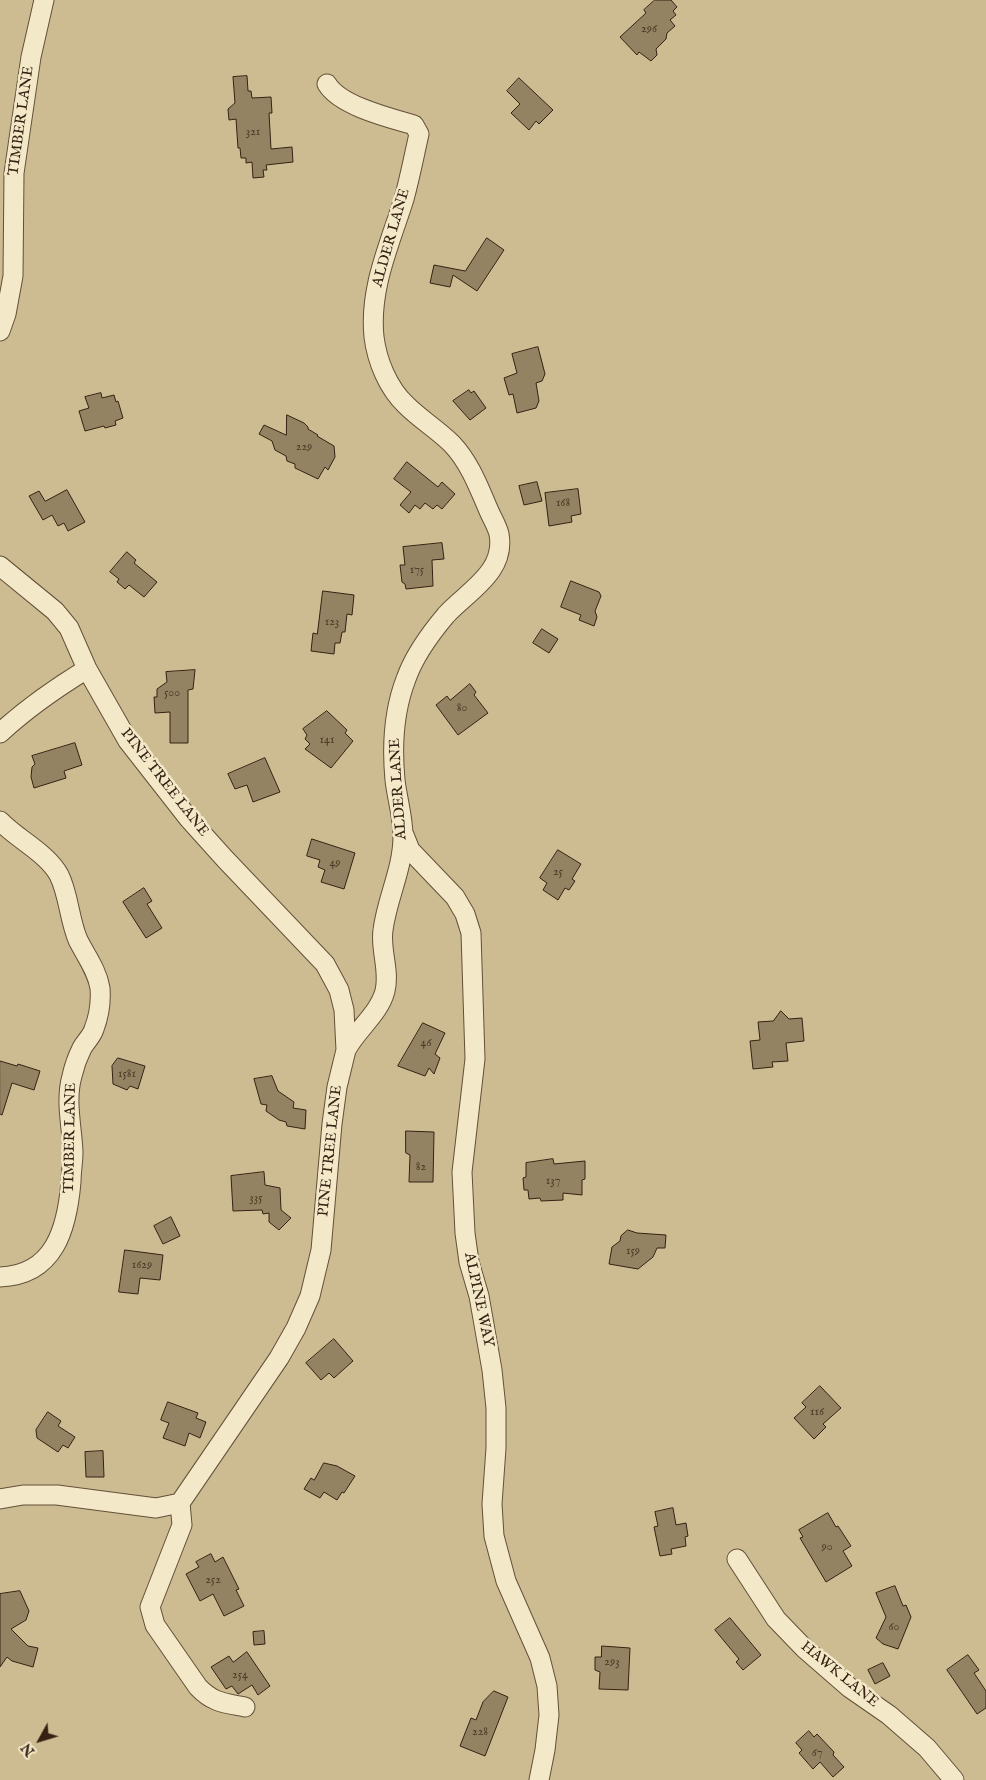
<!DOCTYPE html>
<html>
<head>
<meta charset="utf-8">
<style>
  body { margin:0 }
  #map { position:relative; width:986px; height:1780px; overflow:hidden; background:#ecdcab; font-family:"IM FELL English",serif }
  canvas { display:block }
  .north { position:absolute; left:15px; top:1715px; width:50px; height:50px; -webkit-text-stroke:4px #f3e8c8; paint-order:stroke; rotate:231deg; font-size:14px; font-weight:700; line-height:20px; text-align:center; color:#352213 }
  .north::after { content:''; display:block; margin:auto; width:18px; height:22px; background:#352213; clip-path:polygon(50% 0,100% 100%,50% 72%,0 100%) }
</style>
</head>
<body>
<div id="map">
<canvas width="986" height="1780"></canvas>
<div class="north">N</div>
</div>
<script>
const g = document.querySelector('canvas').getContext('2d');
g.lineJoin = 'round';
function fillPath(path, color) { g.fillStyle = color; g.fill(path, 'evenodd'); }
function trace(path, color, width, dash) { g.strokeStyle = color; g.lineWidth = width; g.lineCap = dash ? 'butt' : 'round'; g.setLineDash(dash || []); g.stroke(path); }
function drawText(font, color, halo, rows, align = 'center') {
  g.font = font + ' "IM FELL English",serif'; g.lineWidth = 5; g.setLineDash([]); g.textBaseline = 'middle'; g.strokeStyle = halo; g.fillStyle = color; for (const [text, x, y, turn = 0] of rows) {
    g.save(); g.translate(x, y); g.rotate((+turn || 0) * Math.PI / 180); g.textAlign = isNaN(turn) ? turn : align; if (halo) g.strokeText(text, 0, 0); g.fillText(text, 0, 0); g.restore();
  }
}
fillPath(new Path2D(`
  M0,0H986V1780H0Z`), '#cdbc91');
const building = new Path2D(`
  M655,0H671L677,7L673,11L676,15L670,20L675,26L667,33L666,39L656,49L657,55L651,61L639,52L637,55L620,37L646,13L644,10Z
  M247,76L248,91H251L252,98L271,97L272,113H269L271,149L292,147L293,162L266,165L267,170H263L264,177L253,178L252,162L246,163V158H241L240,148H238L236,119L229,120L228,109L235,103L233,77Z
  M519,78L553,110L539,124L536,121L529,130L511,113L520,104L507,91Z
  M487,238L504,250L477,291L453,275L450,287L430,283L434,265L465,271Z
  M538,347L545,374L542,381L536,383L539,401L536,408L517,413L513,394L509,395L504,378L517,373L512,354Z
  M469,390L471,393L474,391L486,408L470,420L453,401Z
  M101,393L102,398L114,395L116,402L118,401L123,418L115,421L116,425L105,428L104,426L85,431L79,411L89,408L85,397Z
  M287,415L304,423L308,427V429L318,435L317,436L334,446L335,457L328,470L325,467L318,479L295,468V464L287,461L286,456L275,450L272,441L259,434L264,425L286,435Z
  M407,462L438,487L442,482L455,494L442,509L437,505L433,509L425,503L420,509L415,505L409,513L400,505L411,492L394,479Z
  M537,482L542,501L524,505L519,486Z
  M578,489L581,514L571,516L572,522L549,526L545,493Z
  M67,490L85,522L68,531L64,523L58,526L52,515L43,520L29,496L39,491L45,501Z
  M442,543L444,559L432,560L433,586L406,589L405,584L402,582L400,565H405L403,547Z
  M127,552L136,560L134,563L157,582L144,597L129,585L125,589L117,582L119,579L110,572Z
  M571,581L599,592L601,596L595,611L597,617L594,626L579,620L581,615L561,607Z
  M323,591L354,595L352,615L347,614L345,632H342L340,643H335L334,654L311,651L313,633L317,634Z
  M542,629L558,639L549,653L533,643Z
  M195,670L193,689L188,690V743H170V712L155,713L154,697H157V689L167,682L166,672Z
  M470,684L476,692L474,695L488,713L458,735L436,705L447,696L450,700Z
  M327,711L347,730L345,733L353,741L331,768L305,749L310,744L305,739L307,735L303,729Z
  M75,743L82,765L64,771L66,778L34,788L31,777L32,767L35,764L32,756Z
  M265,758L280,792L253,802L247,785L235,789L228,774Z
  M312,839L355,853L344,889L321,882L325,870L318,867L320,860L307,856Z
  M558,850L581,864L572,879L575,881L569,890L565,888L558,900L543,890L547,883L540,878Z
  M144,888L152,901L147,904L162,928L146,938L123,902Z
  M781,1011L789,1019L802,1018L804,1041L786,1043L788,1061L772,1062L773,1067L753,1069L750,1041L760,1040L758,1022L773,1021Z
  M423,1023L445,1033L435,1054L440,1058L434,1074L429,1068L425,1076L398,1066Z
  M118,1058L145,1066L138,1089L130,1086L127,1090L113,1084L112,1066Z
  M0,1061L17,1066L18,1064L40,1071L34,1090L12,1083L2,1115L0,1114Z
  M272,1076L278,1091L294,1102L293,1108L306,1110L305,1129L287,1126L286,1122L279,1120L266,1111L267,1105L261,1104L254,1079Z
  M406,1131L434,1132L433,1182H409L410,1155L406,1153Z
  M553,1159L554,1164L585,1161V1179L582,1180V1195L563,1193V1200L541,1201L540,1198L529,1199L528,1190H524L523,1178L526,1177V1163Z
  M264,1172L265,1185L280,1188L281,1210L291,1218L279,1230L269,1222V1213L263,1214L262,1210L233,1211L231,1176Z
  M171,1217L180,1236L163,1244L154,1226Z
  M628,1230L637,1233L666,1235L665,1248H657L653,1257L638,1269L609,1264L612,1247L620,1241L621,1236Z
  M125,1250L163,1255L160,1280L140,1278L138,1294L119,1292Z
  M334,1339L353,1361L334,1378L329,1373L321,1380L306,1363Z
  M820,1386L841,1408L823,1424L826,1427L814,1439L794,1418L806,1407L802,1403Z
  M168,1402L198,1413L196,1418L206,1422L200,1438L189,1433L185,1446L163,1438L169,1423L161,1420Z
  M48,1412L61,1421L58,1426L75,1437L68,1448L63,1445L58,1452L37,1438L36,1430Z
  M103,1451L104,1477H86L85,1452Z
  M324,1463L337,1466L355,1476L344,1493L342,1492L337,1500L324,1492L320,1498L304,1489L311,1478L314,1480Z
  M673,1508L676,1525L686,1523L688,1536L685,1537L686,1546L671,1549L672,1554L660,1556L654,1527L658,1526L655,1512Z
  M828,1513L836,1527L838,1526L851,1546L843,1551L852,1566L826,1582L800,1538L803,1537L799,1530Z
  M211,1554L215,1562L223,1557L239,1589L236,1590L244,1606L224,1616L213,1594L200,1601L186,1574L199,1567L196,1562Z
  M895,1586L903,1606L906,1605L911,1617L898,1649L883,1644L876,1638L886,1617L876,1593Z
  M20,1591L29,1611L26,1620L11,1629L28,1646L38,1648L33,1667L12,1661L7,1657L0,1667V1594Z
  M730,1618L761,1655L743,1670L736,1662L739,1659L715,1630Z
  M264,1631L265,1644L254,1645L253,1632Z
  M602,1646L630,1648L628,1690L599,1689L600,1672L595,1670V1657H601Z
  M247,1652L270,1686L258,1695L252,1685L238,1694L232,1686L226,1689L211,1667L229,1656L233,1662Z
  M968,1655L979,1670L974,1673L986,1691V1708L977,1714L947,1670Z
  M883,1663L890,1676L875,1684L868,1670Z
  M494,1691L508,1697L485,1756L460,1746L471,1718L476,1720L483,1702Z
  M809,1731L814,1737L817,1734L834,1752L833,1755L844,1767L833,1777L820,1762L813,1769L799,1753L802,1750L796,1743Z`);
fillPath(building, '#948362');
trace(building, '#352213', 1);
const minor = new Path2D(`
  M327,84C340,106 390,118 414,125L419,134C414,156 410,177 404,199C390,244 369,288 374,337C377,361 388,388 406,405C420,419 438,430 452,444C470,463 479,488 489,511C492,518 497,526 499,534C506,572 468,591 446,615C430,634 414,656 406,679C394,710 392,748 395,780C397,798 403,817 403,836C403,869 387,898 383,930C380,950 390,970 385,991C379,1014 357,1029 346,1050
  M0,331L6,314L13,276L14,173L31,57L44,0
  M0,566L55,611L69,628L87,669L128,741L189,819L225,859L325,964L339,990L344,1010L346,1050L337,1087L332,1124L321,1250L310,1296L296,1328L279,1358L180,1503L156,1508L57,1495H23L0,1499
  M0,733C27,708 56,688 87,669
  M0,821C17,839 47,853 59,875C69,895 69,919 78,940C86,956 97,970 100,988C101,1001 99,1016 94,1029C92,1036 86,1041 82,1048C78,1056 74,1067 72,1076C65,1101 72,1127 73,1152C73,1162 71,1172 71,1182C67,1228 55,1275 0,1277
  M404,835L410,850L455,897L465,914L471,933L475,1059L462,1172L465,1233L469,1262L479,1296L492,1370L496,1408V1448L492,1504L494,1536L506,1581L540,1658L547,1686L549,1715L545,1750L539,1780
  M180,1503L182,1525L150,1607L155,1625L198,1687C213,1703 225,1703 245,1707
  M737,1559L776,1619L804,1648L850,1688L889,1715L927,1748L954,1780`);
trace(minor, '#635039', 21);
trace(minor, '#f3e8c8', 19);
drawText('12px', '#4d3a27', null, [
  ["296",649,30],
  ["321",253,133],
  ["229",304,448],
  ["168",563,504],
  ["175",417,571],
  ["123",332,623],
  ["500",172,694],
  ["80",462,709],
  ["141",327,741],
  ["49",335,864],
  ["25",558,873],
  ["46",426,1044],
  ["1581",127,1075],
  ["82",421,1168],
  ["137",553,1182],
  ["335",256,1199],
  ["159",633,1252],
  ["1629",142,1266],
  ["116",817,1413],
  ["90",827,1548],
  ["252",213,1581],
  ["60",894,1628],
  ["293",612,1663],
  ["254",240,1676],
  ["228",480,1733],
  ["67",817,1754]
]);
drawText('15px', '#352213', '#f3e8c8', [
  ["TIMBER LANE",22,121,-82],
  ["ALDER LANE",392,238,-74],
  ["PINE TREE LANE",164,783,52],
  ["ALDER LANE",399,789,-94],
  ["TIMBER LANE",71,1138,-89],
  ["PINE TREE LANE",331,1151,-84],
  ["ALPINE WAY",478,1300,78],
  ["HAWK LANE",839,1675,39]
]);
</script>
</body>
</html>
